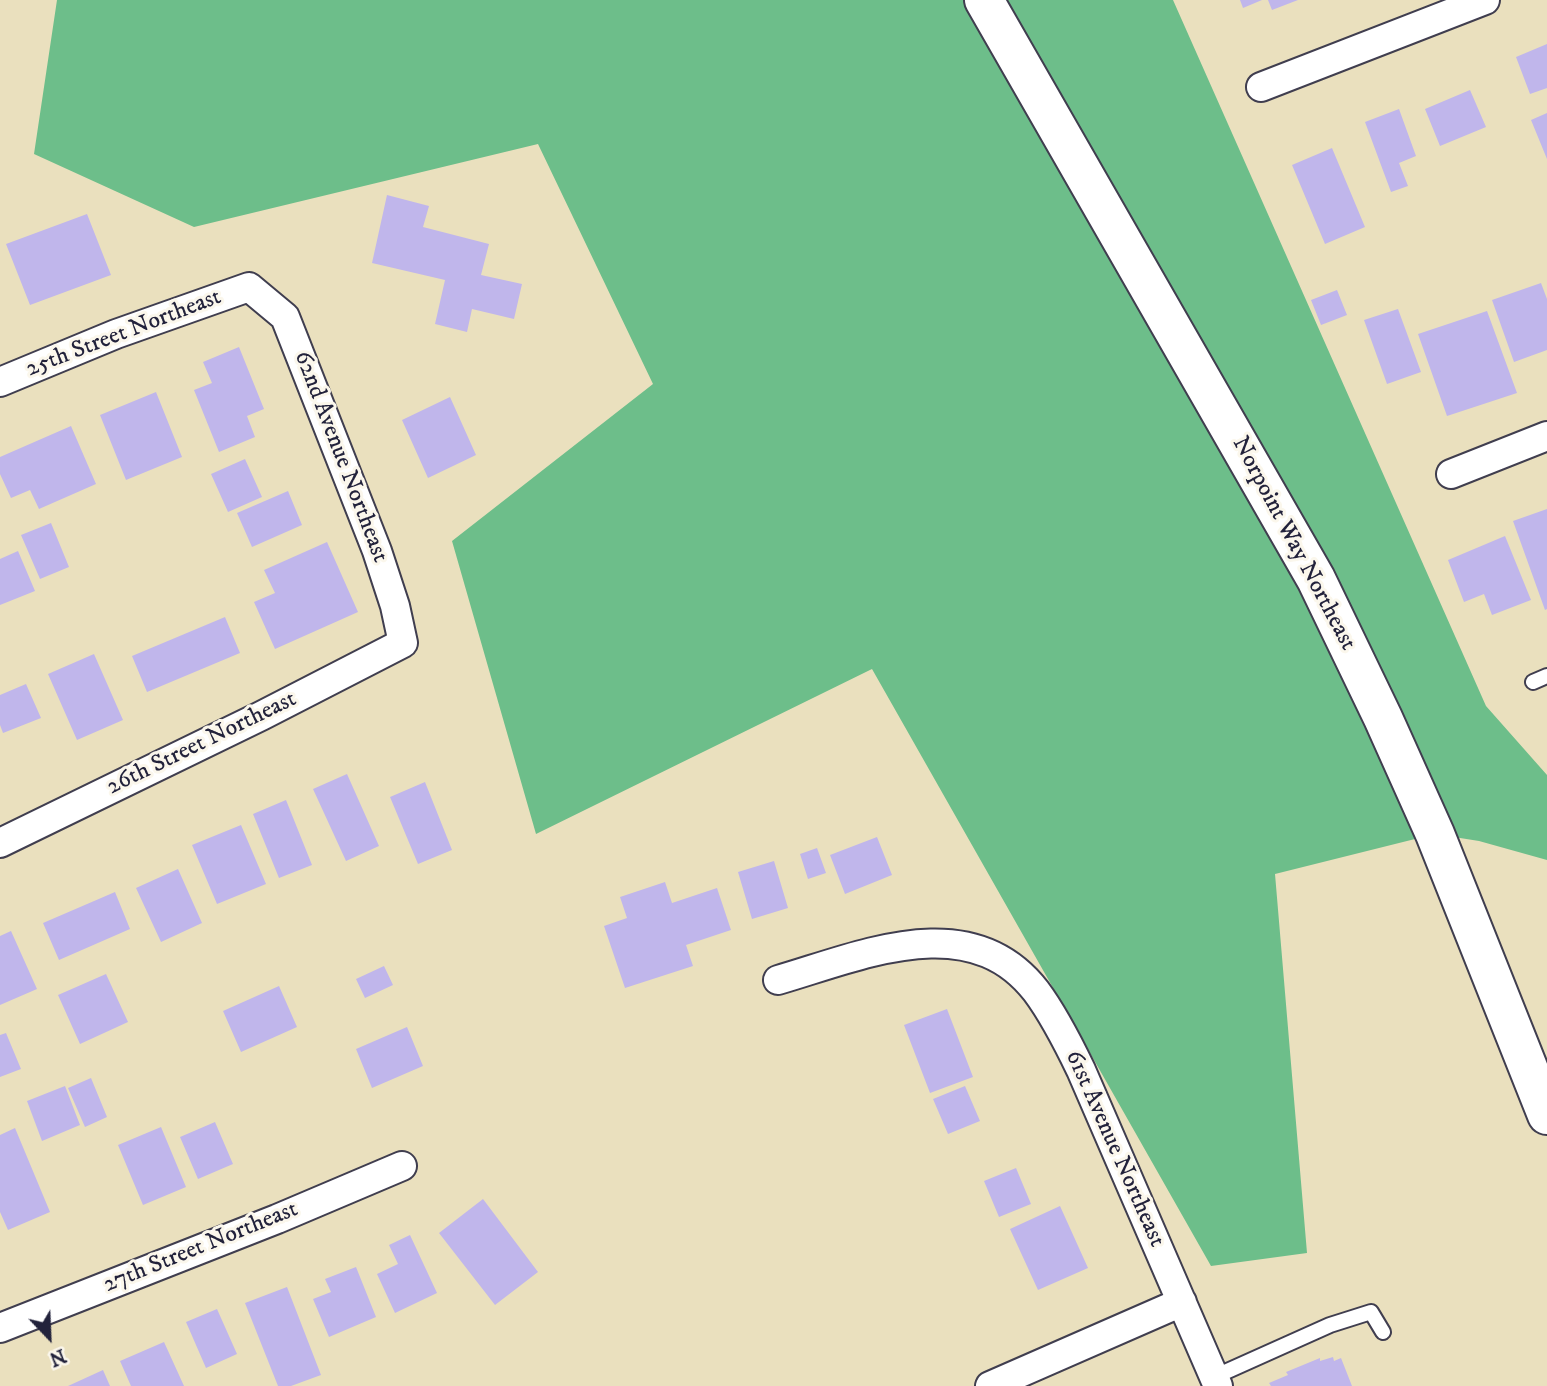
<!DOCTYPE html>
<html>
<head>
<meta charset="utf-8">
<style>
  body { margin:0 }
  #map { position:relative; width:1547px; height:1386px; overflow:hidden; background:#eae0be; font-family:"IM FELL DW Pica",serif }
  canvas { display:block }
  .north { position:absolute; left:14px; top:1302px; width:70px; height:70px; -webkit-text-stroke:5px #fbf7ec; paint-order:stroke; rotate:157deg; font-size:19px; font-weight:700; line-height:28px; text-align:center; color:#22223b }
  .north::after { content:''; display:block; margin:auto; width:24px; height:32px; background:#22223b; clip-path:polygon(50% 0,100% 100%,50% 72%,0 100%) }
</style>
</head>
<body>
<div id="map">
<canvas width="1547" height="1386"></canvas>
<div class="north">N</div>
</div>
<script>
const g = document.querySelector('canvas').getContext('2d');
g.lineJoin = 'round';
function fillPath(path, color) { g.fillStyle = color; g.fill(path, 'evenodd'); }
function trace(path, color, width, dash) { g.strokeStyle = color; g.lineWidth = width; g.lineCap = dash ? 'butt' : 'round'; g.setLineDash(dash || []); g.stroke(path); }
function drawText(font, color, halo, rows, align = 'center') {
  g.font = font + ' "IM FELL DW Pica",serif'; g.lineWidth = 6; g.setLineDash([]); g.textBaseline = 'middle'; g.strokeStyle = halo; g.fillStyle = color; for (const [text, x, y, turn = 0] of rows) {
    g.save(); g.translate(x, y); g.rotate((+turn || 0) * Math.PI / 180); g.textAlign = isNaN(turn) ? turn : align; if (halo) g.strokeText(text, 0, 0); g.fillText(text, 0, 0); g.restore();
  }
}
fillPath(new Path2D(`
  M57,0H1173L1486,706L1547,775V860L1479,841L1435,834L1275,874L1307,1253L1211,1266L872,669L536,834L452,541L653,384L538,144L194,227L34,154Z`), '#6dbe8a');
fillPath(new Path2D(`
  M1240,0H1262L1243,8Z
  M1268,0H1298L1272,10Z
  M1547,44V88L1530,94L1516,57Z
  M1470,90L1486,127L1440,146L1425,109Z
  M1399,109L1416,156L1399,163L1408,186L1391,192L1365,122Z
  M1547,113V159L1531,120Z
  M1332,148L1365,227L1325,244L1292,165Z
  M387,195L429,206L423,227L489,244L481,275L522,284L514,319L472,309L467,332L435,324L445,280L372,263Z
  M87,214L111,275L30,305L6,244Z
  M1541,283L1547,299V350L1514,362L1492,300Z
  M1337,290L1347,315L1321,325L1311,300Z
  M1398,309L1421,372L1387,384L1364,320Z
  M1487,311L1517,393L1447,416L1418,334Z
  M239,347L264,409L247,416L255,437L219,452L194,390L212,383L203,362Z
  M156,392L182,457L126,480L100,415Z
  M450,397L476,455L428,478L402,420Z
  M71,426L96,484L39,509L30,490L11,498L0,474V457Z
  M245,459L262,497L228,512L211,474Z
  M288,491L302,525L252,547L237,513Z
  M1547,509V609L1545,610L1513,521Z
  M51,523L69,567L40,579L21,535Z
  M1505,536L1531,600L1492,615L1484,594L1464,602L1448,560Z
  M327,542L358,612L275,649L254,602L275,593L264,570Z
  M18,551L35,591L0,605V559Z
  M225,617L240,653L147,692L132,656Z
  M94,654L123,720L77,740L48,674Z
  M26,684L41,718L3,733L0,725V695Z
  M347,774L379,846L346,861L313,789Z
  M425,782L452,850L418,864L390,797Z
  M286,800L312,865L279,878L253,814Z
  M241,825L266,884L217,904L192,845Z
  M877,837L892,875L845,894L830,855Z
  M817,848L826,873L808,879L800,854Z
  M774,861L788,908L752,919L738,872Z
  M178,869L202,923L161,942L136,888Z
  M665,882L672,903L717,888L731,930L686,945L693,966L625,988L604,926L627,918L620,897Z
  M115,892L130,929L59,960L43,923Z
  M11,931L37,989L0,1005V936Z
  M384,966L393,985L365,998L356,979Z
  M106,974L128,1022L80,1044L58,995Z
  M279,986L297,1027L241,1052L223,1011Z
  M947,1009L973,1077L930,1093L904,1025Z
  M407,1027L423,1066L372,1088L356,1049Z
  M6,1033L21,1069L0,1077V1035Z
  M91,1078L107,1117L85,1127L68,1088Z
  M65,1086L80,1125L42,1141L27,1101Z
  M965,1086L980,1121L948,1134L933,1099Z
  M215,1122L233,1164L198,1179L180,1137Z
  M161,1127L186,1187L143,1205L118,1145Z
  M15,1128L50,1212L8,1230L0,1212V1135Z
  M1016,1168L1031,1204L999,1217L984,1181Z
  M483,1199L538,1272L495,1305L439,1233Z
  M1060,1206L1088,1268L1038,1290L1010,1229Z
  M410,1235L437,1293L395,1313L377,1274L398,1264L389,1245Z
  M356,1267L376,1317L329,1337L313,1299L331,1292L325,1279Z
  M287,1287L321,1375L291,1386H278L245,1303Z
  M217,1309L237,1354L206,1368L186,1322Z
  M164,1342L184,1386H131L120,1361Z
  M1333,1357L1334,1361L1341,1358L1352,1386H1271L1269,1383L1288,1375L1286,1372L1320,1358V1361Z
  M103,1370L110,1386H68Z`), '#c0b6eb');
const service = new Path2D(`
  M1533,682L1547,676
  M1214,1377L1330,1325L1371,1312L1383,1332`);
const minor = new Path2D(`
  M1261,87L1485,0
  M0,382L116,334L249,287L285,317L377,551L395,606L403,643L261,716L0,843
  M1451,474L1547,436
  M778,980C861,956 970,906 1036,991C1054,1015 1068,1043 1081,1070L1218,1386
  M0,1328L277,1219L402,1166
  M990,1386L1182,1302`);
const primary = new Path2D(`
  M984,0L1316,579L1383,718L1435,834L1547,1115`);
trace(service, '#403e4f', 18);
trace(minor, '#403e4f', 32);
trace(primary, '#403e4f', 42);
trace(service, '#fff', 14);
trace(minor, '#fff', 28);
trace(primary, '#fff', 38);
drawText('24px', '#22223b', '#fbf7ec', [
  ["25th Street Northeast",124,334,-21],
  ["62nd Avenue Northeast",340,457,69],
  ["Norpoint Way Northeast",1293,544,62],
  ["26th Street Northeast",202,744,-26],
  ["61st Avenue Northeast",1114,1149,66],
  ["27th Street Northeast",201,1248,-22]
]);
</script>
</body>
</html>
